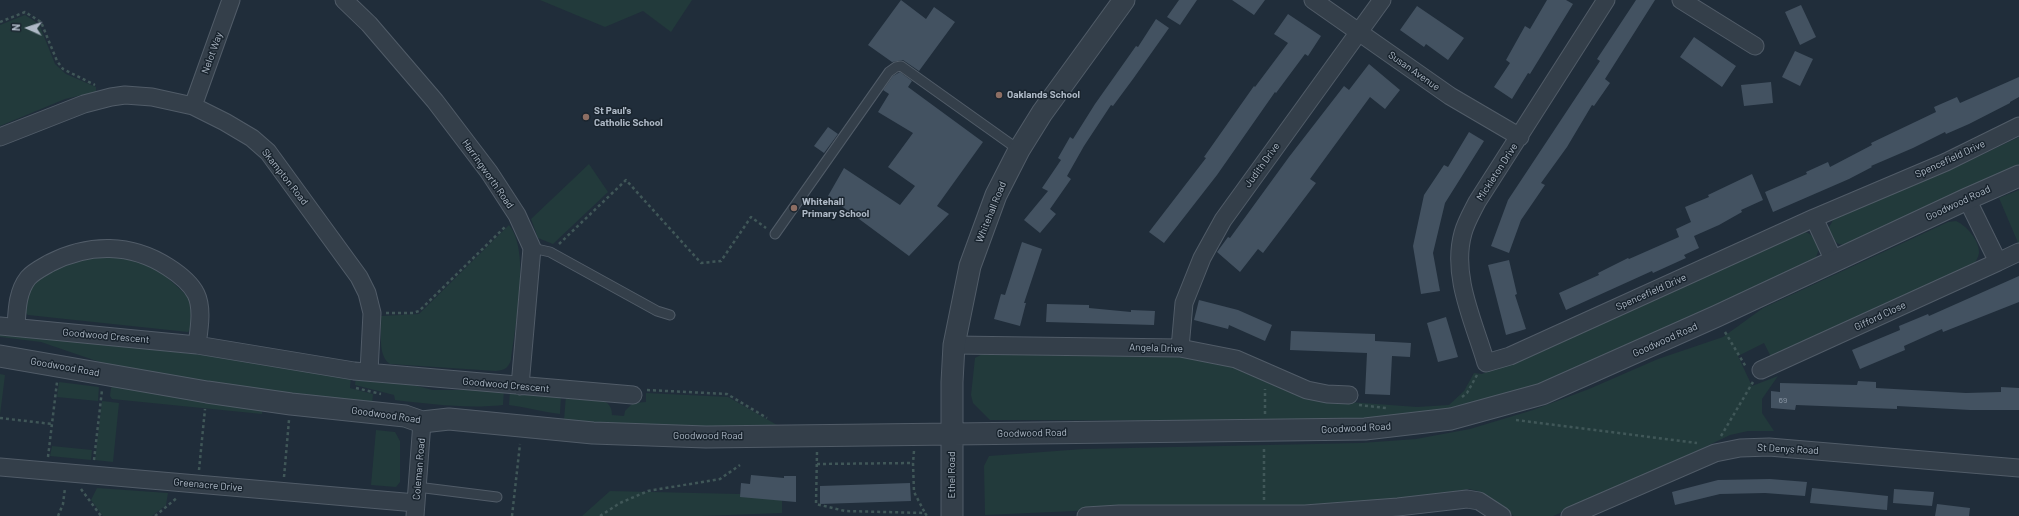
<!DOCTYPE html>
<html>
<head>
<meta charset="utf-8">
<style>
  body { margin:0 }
  #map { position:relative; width:2019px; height:516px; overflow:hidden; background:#202d3a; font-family:Barlow,sans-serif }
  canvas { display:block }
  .north { position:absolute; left:8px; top:8px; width:40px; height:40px; -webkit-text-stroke:3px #19242e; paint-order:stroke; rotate:273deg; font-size:11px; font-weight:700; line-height:16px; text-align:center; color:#aeb9c6 }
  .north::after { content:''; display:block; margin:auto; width:14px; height:18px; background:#aeb9c6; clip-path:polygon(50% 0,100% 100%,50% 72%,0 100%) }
</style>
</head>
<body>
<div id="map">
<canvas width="2019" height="516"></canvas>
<div class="north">N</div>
</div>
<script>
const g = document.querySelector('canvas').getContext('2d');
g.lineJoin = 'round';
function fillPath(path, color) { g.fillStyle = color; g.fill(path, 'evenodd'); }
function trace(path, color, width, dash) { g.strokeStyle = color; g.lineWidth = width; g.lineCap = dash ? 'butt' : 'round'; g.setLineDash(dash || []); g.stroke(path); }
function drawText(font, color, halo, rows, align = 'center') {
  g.font = font + ' Barlow,sans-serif'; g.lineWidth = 3; g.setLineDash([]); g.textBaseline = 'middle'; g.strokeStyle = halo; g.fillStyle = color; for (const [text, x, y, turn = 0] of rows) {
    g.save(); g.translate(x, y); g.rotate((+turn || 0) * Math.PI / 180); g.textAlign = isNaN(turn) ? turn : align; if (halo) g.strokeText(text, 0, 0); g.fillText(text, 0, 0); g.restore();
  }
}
fillPath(new Path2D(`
  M540,0H692L671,32L643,11L605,27Z
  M25,15L39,24L55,64L66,74L96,87V92L65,99L0,126V25Z
  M2019,137V169L1848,245C1835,246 1833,239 1828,229L1836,215L1948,171Z
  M589,164L608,192L553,244L538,238L531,219Z
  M2019,190V245L1999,198Z
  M1956,221C1966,225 1980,241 1979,253C1978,258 1976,261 1973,265L1772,359L1764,343L1738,356L1752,386L1778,376L1762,399V413L1774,431H1748L1730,435L1616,490L1553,516H1514L1478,491L1469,489L1400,500L1318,507L1119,509L985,515L984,466L989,456L1083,449L1361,443L1416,439L1470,429L1533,410L1589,389L1658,359L1723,337L1763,308L1948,222Z
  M509,225C531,252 515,326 511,360C508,368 505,370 496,371L390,364C377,356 382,330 381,316L419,314Z
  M1801,231C1813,233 1815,239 1819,249L1815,260L1574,372L1492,400L1429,413L1351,421L990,420L973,403L971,395L975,358L990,350L1178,355L1216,360L1322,400L1417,407L1449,405L1464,391L1474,373L1482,374Z
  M121,252L161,272L193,301V326L188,332L28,315L23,311L28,284L70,262Z
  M0,333L250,360L351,377L350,388L373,394L372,405L123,370L41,342L0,337Z
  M0,374L5,375L0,415Z
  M356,377L401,382L433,390H504L503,405C467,409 430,404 395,400L394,395L355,385Z
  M59,382L99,387L98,401L57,397Z
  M113,386L262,409V414L112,399L110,396L111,388Z
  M510,390L561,395L560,414C542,412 526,407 509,405Z
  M646,393L728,397L777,425V429L641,428L564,420L566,395C582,397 613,394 612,415L624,416L625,411L633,403L646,402Z
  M102,401L119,403L113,462L95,460Z
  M376,430L395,432L400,441V482L396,487L371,485Z
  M52,446L92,450L91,460L50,456Z
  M97,488L168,493L166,505L152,516H103L91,500Z
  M610,491L782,495V513L702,516H582Z`), '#223a3b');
fillPath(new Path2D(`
  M901,0L926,19L934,7L955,22L919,71L903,60L892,62L868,45Z
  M1179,0H1197L1180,25L1167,17Z
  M1232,0H1265L1254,15Z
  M1547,0H1566L1573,4L1530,74L1528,73L1512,99L1494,87L1510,63L1506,60L1525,26L1530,29Z
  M1636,0H1655L1605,79L1610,83L1594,106L1592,105L1567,147L1541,183L1545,185L1521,220L1509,253L1491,246L1508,200L1600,61L1597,59Z
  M1801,5L1816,37L1800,45L1785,12Z
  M1417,6L1464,38L1448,60L1426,44L1424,47L1400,30Z
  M1288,14L1321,36L1308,56L1305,54L1276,93L1275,92L1217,175L1164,243L1149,232L1206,158L1204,157L1254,86L1255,87L1288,43L1274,34Z
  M1156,19L1169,28L1133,79L1113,106L1111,105L1084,146L1067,176L1071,179L1050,209L1056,214L1040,233L1024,220L1048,191L1042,188L1061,160L1058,158L1070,137L1073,139L1095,104L1136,46L1138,47Z
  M1694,37L1736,66L1722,87L1680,57Z
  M1795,51L1813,59L1800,86L1782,77Z
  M1369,64L1400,90L1385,109L1370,97L1310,179L1316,183L1263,253L1258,249L1240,272L1217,252L1228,237L1230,238L1289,157L1344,86L1349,90Z
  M900,72L912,81L908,87L983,142L937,206L949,214L909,256L828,196L844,168L900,205L915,186L888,167L913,133L878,112L889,94L883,90L893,76Z
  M2019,77V97L2010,102V103L1969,124L1946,134L1945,132L1913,148L1871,166L1872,167L1849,179L1773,212L1765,192L1807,174L1806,172L1828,162L1830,167L1872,145L1871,143L1936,112L1934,107L1957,97L1960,103Z
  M1771,82L1773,103L1744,106L1741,85Z
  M828,127L838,134L824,153L814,146Z
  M1469,132L1484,141L1445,203L1433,253L1440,291L1421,294L1413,246L1424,195L1444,165L1448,167Z
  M1752,174L1763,200L1741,210L1742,212L1719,225L1694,236L1699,248L1684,255L1686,258L1653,273L1652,271L1566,310L1559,293L1599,275L1598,273L1628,258L1629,259L1679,237L1676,229L1691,222L1685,207L1709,197L1708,195Z
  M1022,242L1042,249L1024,303H1026L1020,326L994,319L1001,294L1005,295Z
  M1509,260L1517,294L1515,295L1526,329L1506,335L1488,265Z
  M2019,276V302L1943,332L1942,329L1904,346L1905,350L1860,369L1852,350L1900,330L1899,326L1928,314L1929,316Z
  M1199,300L1238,310L1272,325L1265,341L1229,325L1228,329L1194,320Z
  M1047,304L1089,305V308L1131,312V310L1155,311L1154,325L1046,322Z
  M1446,317L1458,357L1438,362L1427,323Z
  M1291,331L1375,334V341L1411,343L1410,357L1392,356L1390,395L1365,394L1367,353L1290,350Z
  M1858,381L1876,382V388L1966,393L2001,392V387L2019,388V410H1970L1897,406V409L1796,405L1795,410L1771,408V391L1780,392V383L1857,385Z
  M751,475L784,478V476H796V502L740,497L741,483L750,484Z
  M1770,479L1807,482L1805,496L1765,493L1720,494L1675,505L1672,492L1718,480Z
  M910,483L911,501L820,504V486Z
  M1812,488L1888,496L1887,510L1810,503Z
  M1894,489L1934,492L1932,506L1893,503Z
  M1937,504L1970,508L1969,516H1935Z`), '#435261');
const service = new Path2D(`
  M775,234L889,72L896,67L901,66L1019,150
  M532,248L550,252L657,311L670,315
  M417,487L497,497`);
const minor = new Path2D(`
  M344,0L369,24L435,101L489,172L517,215L532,248L520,386
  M1313,0L1450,96L1520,137
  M1606,0L1477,202C1472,212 1466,222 1463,233C1451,276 1474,322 1486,363L1510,356L1814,218L1834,261
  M1681,0L1755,46
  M193,106L231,0
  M0,137L84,104L111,97L125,95L152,97L193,106L225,122L252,138L268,152L359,277L367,293L372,313L369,372
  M1967,199L1998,262L2019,252
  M1814,218L1946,162L2019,126
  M0,326L197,345L354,371L633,395
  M16,327C17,311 17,292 28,278C33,272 43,267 50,263C89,243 131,243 168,267C179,274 190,282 196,294C203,308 199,330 197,345
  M954,345L1180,348L1236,359L1307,390L1327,394L1349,395
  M1180,348L1184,303L1202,258L1223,220L1382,0
  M1761,370L1998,262
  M0,467L416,503
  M415,516L422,422
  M1086,516L1119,514H1305L1398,507L1467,499L1479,501L1502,516
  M1570,516L1715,453L1740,448L1769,447L2019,468`);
const tertiary = new Path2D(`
  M0,356L207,392L291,404L405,416L422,422L449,419L593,433L706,437L1365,429L1451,419L1542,394L1717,316L1967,199L2019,176
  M952,516V382L954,345L970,266L996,195L1019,150L1042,113L1124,0`);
trace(service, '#515c68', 11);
trace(minor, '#515c68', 19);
trace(tertiary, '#515c68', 23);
trace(new Path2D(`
  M0,22L25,12L41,22L57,61L63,69L95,85
  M559,244L626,180L701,263L721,261L751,217L766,228
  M386,313H413L419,311L506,226
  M1725,332L1746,367
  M356,388L381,394
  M647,390L727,394L767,418
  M1462,397L1467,393L1477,375
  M1359,405L1386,408
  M1265,414V389
  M0,418L52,424
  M1516,420L1697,443
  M1721,436L1753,382
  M914,451L913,463L914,492L925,513
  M817,452L816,504L845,511L925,513L927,516
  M48,457L57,382
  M94,460L102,390
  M817,464L913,463
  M199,470L205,409
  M284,477L289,420
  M81,489L101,516
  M1264,500V447
  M58,516L63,504L65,488
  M155,516L178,497
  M512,516L520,444
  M600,516L620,503L648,491L720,479L740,465`), '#405758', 2.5, [3, 3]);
trace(service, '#343f4a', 9);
trace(minor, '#343f4a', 17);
trace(tertiary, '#343f4a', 21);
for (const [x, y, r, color] of [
  [999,95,4,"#8d6e63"],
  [586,117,4,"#8d6e63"],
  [794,208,4,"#8d6e63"]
]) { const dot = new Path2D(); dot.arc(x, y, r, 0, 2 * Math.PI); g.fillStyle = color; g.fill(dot); trace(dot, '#19242e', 1.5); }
drawText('8px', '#939fad', null, [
  ["69",1783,400]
]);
drawText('10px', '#aeb9c6', '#19242e', [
  ["Nelot Way",212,53,-70],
  ["Susan Avenue",1414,71,35],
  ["Spencefield Drive",1950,159,-25],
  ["Judith Drive",1262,165,-54],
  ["Mickleton Drive",1497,172,-57],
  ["Harringworth Road",488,174,55],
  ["Skampton Road",285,177,52],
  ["Goodwood Road",1958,203,-25],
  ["Whitehall Road",991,212,-68],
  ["Spencefield Drive",1651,292,-24],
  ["Gifford Close",1880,316,-25],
  ["Goodwood Crescent",106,336,5],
  ["Goodwood Road",1665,340,-24],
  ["Angela Drive",1156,348,2],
  ["Goodwood Road",65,367,10],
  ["Goodwood Crescent",506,385,5],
  ["Goodwood Road",386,415,8],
  ["Goodwood Road",1356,428,-3],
  ["Goodwood Road",1032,433,-1],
  ["Goodwood Road",708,436],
  ["St Denys Road",1788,449,3],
  ["Coleman Road",419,469,-85],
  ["Ethel Road",952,475,-90],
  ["Greenacre Drive",208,485,5]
]);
drawText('bold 10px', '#aeb9c6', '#19242e', [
  ["Oaklands School",1007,95],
  ["St Paul's",594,111],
  ["Catholic School",594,123],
  ["Whitehall",802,202],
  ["Primary School",802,214]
], 'left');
</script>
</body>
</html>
